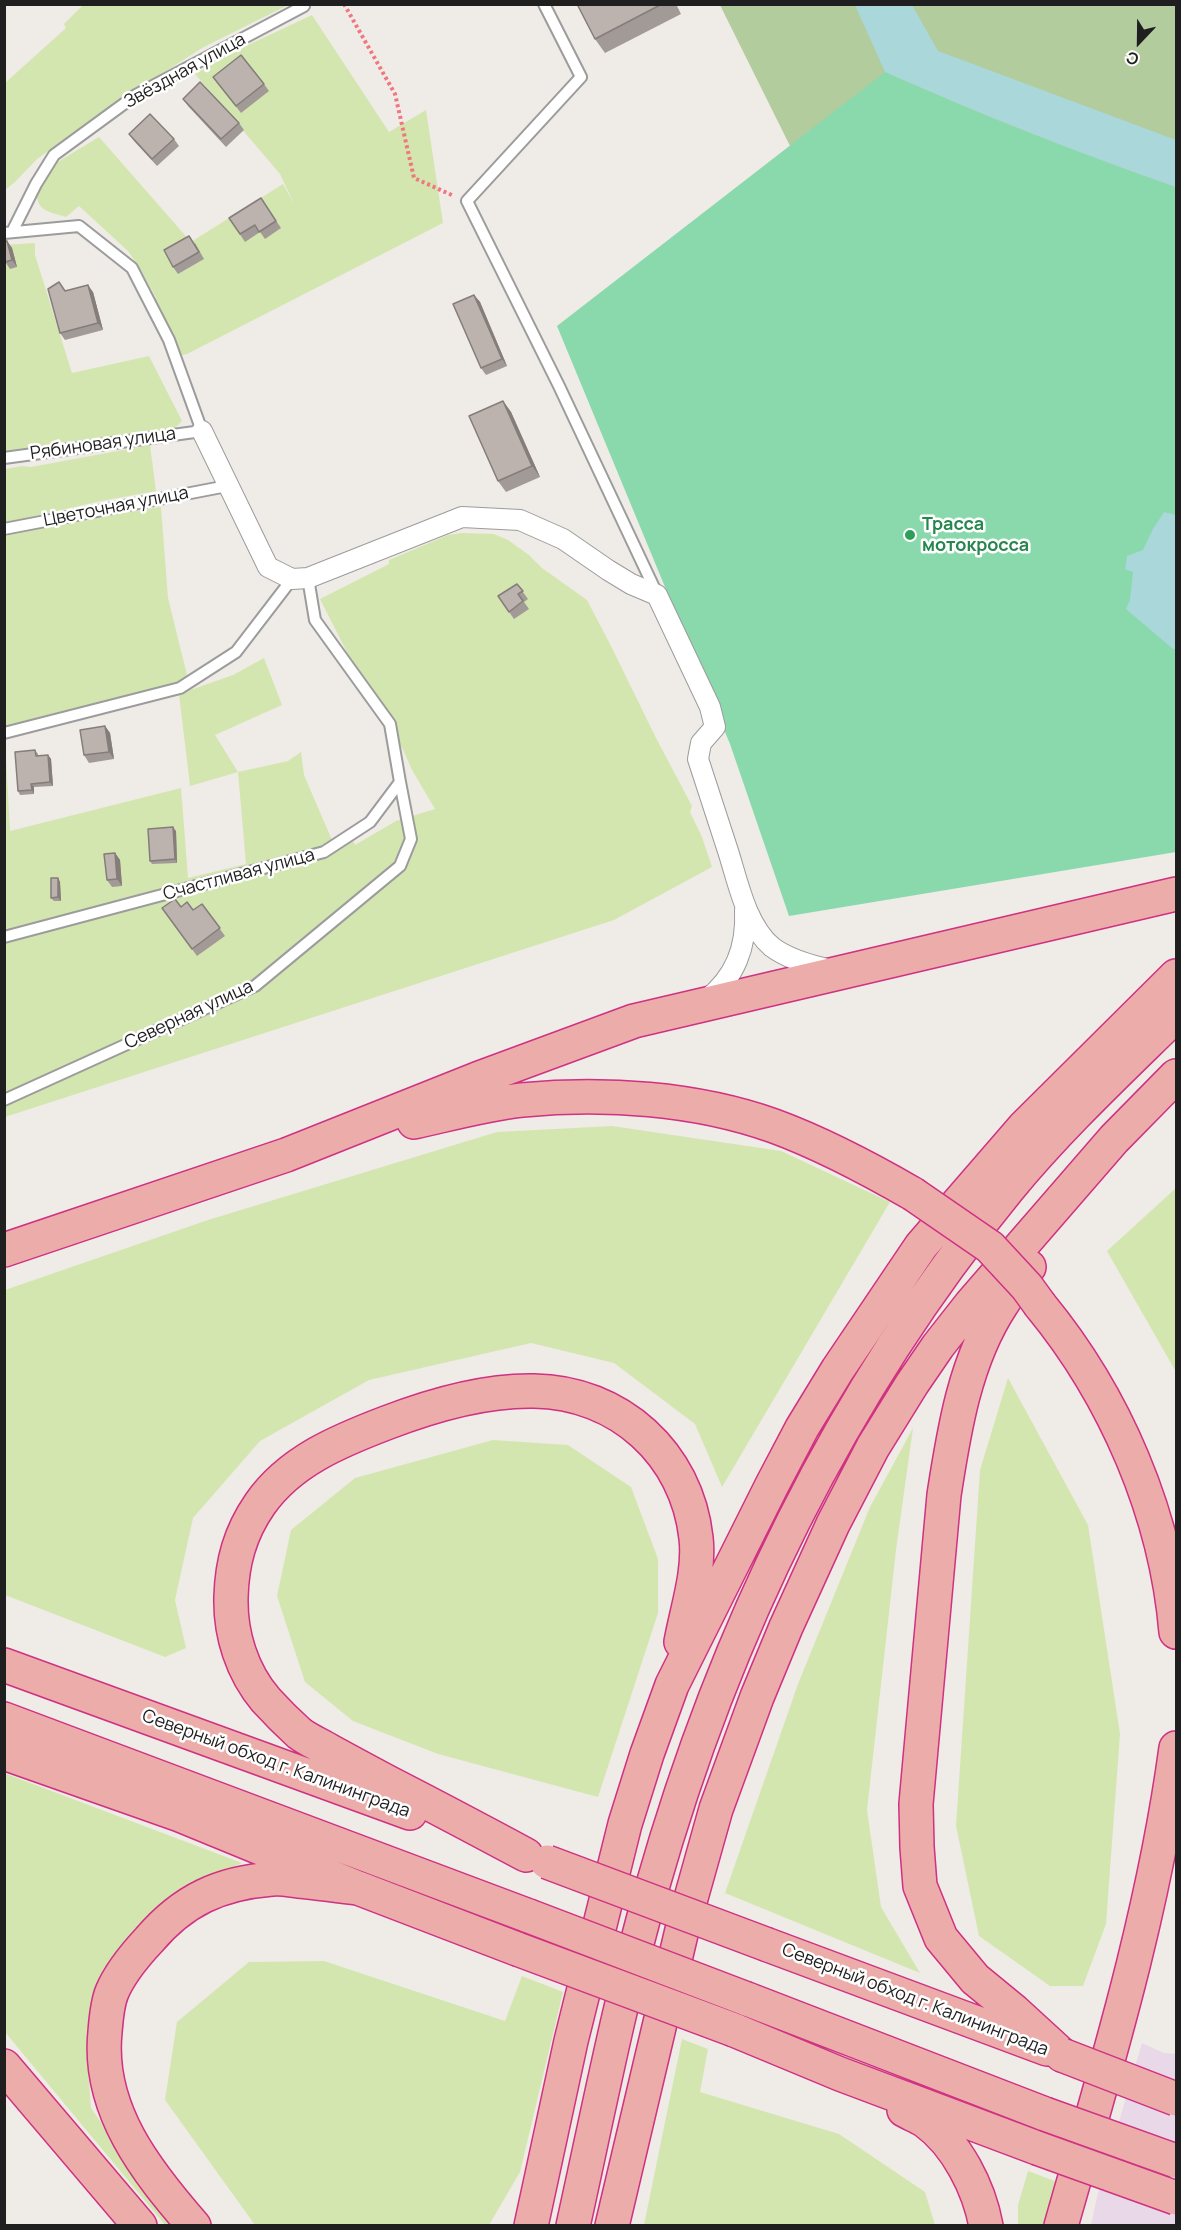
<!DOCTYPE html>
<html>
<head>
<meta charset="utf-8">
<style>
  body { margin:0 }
  #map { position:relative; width:1181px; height:2230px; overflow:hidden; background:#efebe6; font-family:Manrope,sans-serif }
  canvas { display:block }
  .frame { position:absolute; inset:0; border:6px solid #1f1f1f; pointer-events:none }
  .north { position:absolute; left:1109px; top:12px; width:60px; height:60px; -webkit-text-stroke:4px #fff; paint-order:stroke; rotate:202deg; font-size:16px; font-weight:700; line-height:24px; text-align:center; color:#1f1f1f }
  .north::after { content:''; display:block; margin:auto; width:21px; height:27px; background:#1f1f1f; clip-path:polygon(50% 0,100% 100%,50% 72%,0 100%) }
</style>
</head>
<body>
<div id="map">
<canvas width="1181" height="2230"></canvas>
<div class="frame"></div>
<div class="north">С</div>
</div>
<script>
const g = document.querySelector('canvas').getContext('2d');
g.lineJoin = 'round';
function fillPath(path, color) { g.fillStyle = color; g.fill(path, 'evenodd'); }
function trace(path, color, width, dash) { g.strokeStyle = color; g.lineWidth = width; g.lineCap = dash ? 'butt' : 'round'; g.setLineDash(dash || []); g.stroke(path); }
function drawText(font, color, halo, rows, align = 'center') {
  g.font = font + ' Manrope,sans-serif'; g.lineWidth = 5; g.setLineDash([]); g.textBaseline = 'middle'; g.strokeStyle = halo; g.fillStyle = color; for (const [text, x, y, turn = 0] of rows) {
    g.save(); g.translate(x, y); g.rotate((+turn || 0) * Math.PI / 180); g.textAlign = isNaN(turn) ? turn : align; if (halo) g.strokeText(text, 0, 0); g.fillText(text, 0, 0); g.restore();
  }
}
fillPath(new Path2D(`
  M1142,2043L1164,2053L1176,2054V2225L1091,2226L1097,2197Z`), '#e8d8e8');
fillPath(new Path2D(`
  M83,5L288,4V5L202,48L149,82H145L37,159L15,182L5,190V83L66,28L64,24Z
  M312,15L389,132L426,110L443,223L187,354L173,357L147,303L156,298L141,270L128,251L79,206L66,217C43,210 37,211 35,185L51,166L99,137L191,242L283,184L294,204L280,174L195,74L246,46Z
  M35,243V255L72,373L149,356L182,421L174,429L5,455L4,245Z
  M150,445L156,491L101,501L5,523V469L22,466L31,467Z
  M161,507L168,598L188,679L118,699L5,727L4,536L102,516Z
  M462,533L494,534L508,540L529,555L542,568L587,600L612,648L656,738L692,806L690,812L702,837L712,867L614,920L5,1117V739L10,831L181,788L188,878L246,864L238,772L190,786L179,694L233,675L264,658L282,705L215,735L238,772L288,761L301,752L304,775L332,840L348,830L355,845L396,821L435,809L412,770L396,734L357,672L320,599L389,564V560L448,535Z
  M612,1126L781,1151L890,1202L722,1487L695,1424L614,1363L531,1343L369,1380L260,1441L193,1518L175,1600L186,1648L165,1657L5,1595V1290L208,1220L497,1132Z
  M1176,1188V1372L1107,1251Z
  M1008,1378L1088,1525L1120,1734L1106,1924L1083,1986H1050L979,1936L956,1826L980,1470Z
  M913,1428L896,1550L867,1810L881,1907L920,1973L725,1893L798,1684L870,1507Z
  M493,1440L568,1445L631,1487L658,1559V1613L598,1797L438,1754L353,1721L305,1682L277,1596L291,1530L355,1478Z
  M4,1773L242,1863L177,1892L126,1941L92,2020L87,2055L91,2108L173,2225H165L5,2032Z
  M324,1961L505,2021L522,1976L563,1992L520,2172L489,2225H255L165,2100L177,2022L249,1962Z
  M682,2039L708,2049L700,2092L839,2134L925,2192L935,2225H644Z
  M1028,2171L1060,2183L1047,2225H1018V2205Z`), '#d4e6b0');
fillPath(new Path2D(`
  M720,5H1176V264L797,160Z`), '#b3cc9e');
fillPath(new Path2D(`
  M885,72C980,114 1078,153 1176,187V852L789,916L730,744L557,326Z`), '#8ad9ac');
fillPath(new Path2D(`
  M855,5H912L938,51L1176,140V187C1078,153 980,114 885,72Z
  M1164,512L1176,515V649H1173L1126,609L1130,600L1133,572L1125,569L1127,556L1143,550L1153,529Z`), '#aad7da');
const service = new Path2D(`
  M544,4L581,77L467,201L559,386L657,594
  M12,232L36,184L54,155L136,95L304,6
  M4,233L79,226L132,268L169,340L202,431L4,458
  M4,529L227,486
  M4,733L180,688L236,652L292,579
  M4,937L324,852L370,822L400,782L390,724L315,620L308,578
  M4,1100L255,986L400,866L411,839L400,782`);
const minor = new Path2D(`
  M202,431L268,567L292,579L308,578L462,517L520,520L563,539L608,570L631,584L657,595L710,707L715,727L701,743L698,759C708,790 718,820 728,851C738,882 746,925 772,947C788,959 813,966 832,970
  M706,1000C735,978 747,946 745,910`);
const trunk = new Path2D(`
  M414,1122C450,1114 485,1104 522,1100C603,1092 696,1098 774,1126C823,1144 868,1168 913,1194
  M4,1250L286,1155L477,1079L634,1021L1176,894
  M1029,1267C1020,1279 1010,1291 1002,1304C965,1360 954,1430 944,1495L916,1804L917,1847L920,1886L941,1938L975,1979L1014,2011L1062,2055
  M1040,1305C1115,1396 1166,1514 1176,1632
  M4,1665L410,1813
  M4,1719L529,1916
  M4,1753L180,1815L358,1888L517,1949
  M526,1855C483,1832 440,1809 397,1787C374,1775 352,1763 330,1751C320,1745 308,1740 299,1733C288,1723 276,1711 266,1700C242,1672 230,1634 231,1597C232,1562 240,1533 260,1504C290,1461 339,1441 386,1423C430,1406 486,1390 534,1391C619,1392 687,1454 696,1538C700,1572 687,1609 681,1642
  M768,1945L1047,2049
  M747,1999L1045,2114
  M734,2030L840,2074L1037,2148
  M4,2066L140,2226
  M904,2110C911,2114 919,2117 925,2121C957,2144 979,2188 986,2226
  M194,2226C146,2171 97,2109 105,2032C106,2020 107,2004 112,1992C120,1973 135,1955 149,1940C183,1900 220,1883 272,1879C281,1878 290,1880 299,1881C319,1883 338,1886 358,1888
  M531,2226L571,2041L625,1824L647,1754L672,1685L772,1485L802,1428L838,1369L921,1246L1024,1127L1176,976
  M573,2226C598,2113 620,1999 652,1888C724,1634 840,1394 1008,1189C1059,1127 1119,1071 1176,1015
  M612,2226L682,1930L716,1809L757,1697L786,1627L833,1524L873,1447L912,1384L938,1346L971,1304L1114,1139L1176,1076
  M1061,2226C1106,2068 1154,1911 1176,1748`);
trace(service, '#9c9c9c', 14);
trace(minor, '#9c9c9c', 22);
trace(trunk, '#cf3183', 36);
trace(new Path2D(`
  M344,4L395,94L414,178L454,196`), '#f0767f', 4, [3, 3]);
trace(service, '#fff', 10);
trace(minor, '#fff', 20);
trace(trunk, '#ecacaa', 33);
const trunkBridge = new Path2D(`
  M913,1194L990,1247L1027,1287L1040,1305
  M547,1862L768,1945
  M529,1916L747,1999
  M517,1949L734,2030
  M1062,2055L1176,2099
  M1045,2114L1176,2161
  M1037,2148L1176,2198`);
trace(trunkBridge, '#cf3183', 36, []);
trace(trunkBridge, '#ecacaa', 33);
fillPath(new Path2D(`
  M577,4H676L681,14L605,53L595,39Z
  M213,77L264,84L269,91L241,113Z
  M183,99L239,123L244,130L226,147L188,106Z
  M129,134L174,139L179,146L157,166L134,141Z
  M261,198L281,228L265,239L260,232L245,242L229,218Z
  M4,241H7L12,248L17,267L10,269L6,263H4Z
  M195,243L204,259L178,274L173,267Z
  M66,291L93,292L103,330L65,340L60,333Z
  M474,295L480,302L507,366L486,375L481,368Z
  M503,401L511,412L540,477L506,492L498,481Z
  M517,584L528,599L524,602L529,609L514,619L498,596Z
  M105,726L110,733L114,759L89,763L84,755Z
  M35,750L38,754V756L48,755L51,759L53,786L34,787V794L20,795L18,791Z
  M176,831L177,863L152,864L150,861Z
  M115,853L120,860L122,886L112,887L107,880Z
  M58,878L60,882L61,901H54L51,898Z
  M202,904L225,936L197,956L162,908L181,907L193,910Z`), '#a29a96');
fillPath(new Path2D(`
  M7,241L12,248L17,267L12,260Z
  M88,285L93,292L103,330L98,323Z
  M474,295L480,302L507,366L502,359Z
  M503,401L511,412L540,477L532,466Z
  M105,726L110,733L114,759L109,752Z
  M48,755L51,759L53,786L50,782Z
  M31,784L34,787V794L32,790Z
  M173,827L176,831L177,863L175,859Z
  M115,853L120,860L122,886L117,879Z
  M58,878L60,882L61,901L58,897Z`), '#847d7a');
const building = new Path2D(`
  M577,4H662L595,39Z
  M241,55L264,84L236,106L213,77Z
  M200,82L239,123L221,139L183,99Z
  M150,114L174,139L152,159L129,134Z
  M261,198L276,221L259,232L255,225L240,234L229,218Z
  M189,236L199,252L173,267L164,250Z
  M4,241H7L12,260L5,262Z
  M59,282L65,291L88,285L98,323L60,333L48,289Z
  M474,295L502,359L481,368L453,304Z
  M503,401L532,466L498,481L469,416Z
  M517,584L523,591L518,594L523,601L509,612L498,596Z
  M105,726L109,752L84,755L80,730Z
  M35,750L36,756L48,755L50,782L31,784L32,790L18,791L15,752Z
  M173,827L175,859L150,861L148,829Z
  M115,853L117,879L107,880L104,854Z
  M51,878H58V897L51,898Z
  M175,899L181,907L187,902L193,910L202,904L220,928L192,949L162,908Z`);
fillPath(building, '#bcb3af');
trace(building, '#847d7a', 1.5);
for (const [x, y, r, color] of [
  [910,535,6,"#2e9e5b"]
]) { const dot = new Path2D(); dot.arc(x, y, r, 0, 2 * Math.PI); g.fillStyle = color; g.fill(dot); trace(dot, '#fff', 2); }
drawText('18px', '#1f1f1f', '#fff', [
  ["Звёздная улица",185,71,-29],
  ["Рябиновая улица",103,444,-8],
  ["Цветочная улица",116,507,-11],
  ["Счастливая улица",239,875,-15],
  ["Северная улица",189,1015,-25],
  ["Северный обход г. Калининграда",276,1764,20],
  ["Северный обход г. Калининграда",915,2000,21]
]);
drawText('bold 18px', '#27864d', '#fff', [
  ["Трасса",922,525],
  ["мотокросса",922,546]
], 'left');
</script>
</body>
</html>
